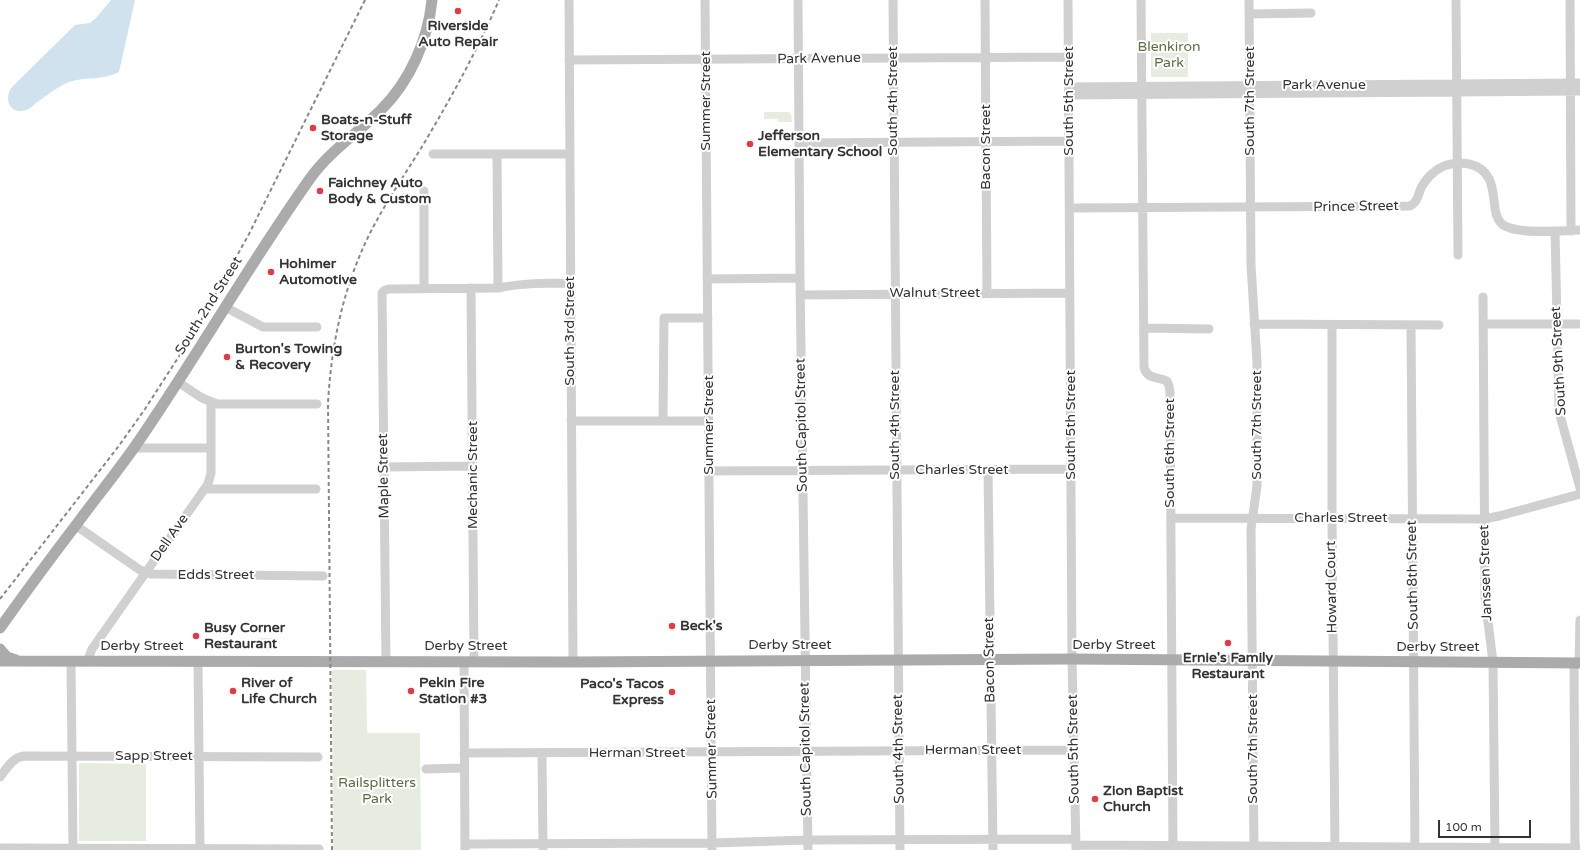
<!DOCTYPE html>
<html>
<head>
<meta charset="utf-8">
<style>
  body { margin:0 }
  #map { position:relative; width:1580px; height:850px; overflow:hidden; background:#fff; font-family:"Varela Round",sans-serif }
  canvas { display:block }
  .scale { position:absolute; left:1438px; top:820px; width:93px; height:18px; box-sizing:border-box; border:2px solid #333; border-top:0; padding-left:5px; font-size:12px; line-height:14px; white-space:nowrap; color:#333; -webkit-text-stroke:3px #fff; paint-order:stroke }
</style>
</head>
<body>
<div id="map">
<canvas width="1580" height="850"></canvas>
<div class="scale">100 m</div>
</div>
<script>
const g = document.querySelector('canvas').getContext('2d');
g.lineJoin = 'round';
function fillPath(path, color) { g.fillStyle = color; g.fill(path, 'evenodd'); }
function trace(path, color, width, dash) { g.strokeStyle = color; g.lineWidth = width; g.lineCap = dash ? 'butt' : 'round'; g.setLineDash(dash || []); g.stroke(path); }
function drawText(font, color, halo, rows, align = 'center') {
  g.font = font + ' "Varela Round",sans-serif'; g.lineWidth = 4; g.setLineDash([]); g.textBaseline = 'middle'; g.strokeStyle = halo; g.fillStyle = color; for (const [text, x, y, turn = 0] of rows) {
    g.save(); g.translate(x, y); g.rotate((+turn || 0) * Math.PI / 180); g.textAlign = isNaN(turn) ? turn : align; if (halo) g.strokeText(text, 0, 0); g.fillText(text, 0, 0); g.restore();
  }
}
fillPath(new Path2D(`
  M1151,33H1188V77H1151Z
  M764,112H789L791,114L792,122H778V119H764Z
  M258,638H271V650H258Z
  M332,670H366L367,733H420L421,850H333Z
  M79,763L146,764V841H79Z`), '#e6ecdf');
fillPath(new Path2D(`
  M111,0H135L119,72C102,81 86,76 69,82C57,87 46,96 36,103C33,106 29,109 26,110C10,115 4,100 11,88L75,25L90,23L96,18Z`), '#cfe2ee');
trace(new Path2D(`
  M569,0L573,662
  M705,0L712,850
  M798,0L800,278L808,850
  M893,0L900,850
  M985,0L987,293
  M1068,0L1072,659L1076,850
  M1141,0L1144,367C1147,380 1157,376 1167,381L1169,386L1170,392L1173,850
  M1249,0L1251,265L1257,362V486L1251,529L1254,850
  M1456,0L1458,255
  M1570,0L1571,231
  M1249,14L1311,13
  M569,60L1069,57
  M1069,87L1580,83
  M1069,95L1580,91
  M800,143L1069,141
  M433,154H569
  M497,155L498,288
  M424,191V288
  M1070,208L1410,206C1418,202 1418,195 1421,188C1425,180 1433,171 1442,167C1450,163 1460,162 1469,164C1504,172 1487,212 1502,224C1515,235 1562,231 1580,230
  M1555,231L1559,407L1561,419L1580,488
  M707,279L800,278
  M471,288L474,661
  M801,295L1070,293
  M1483,297L1485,598L1493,662L1495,850
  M225,307L263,327H317
  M1254,324L1439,325
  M1483,324H1580
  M1332,325V518L1335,850
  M1411,325L1415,850
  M1144,328L1209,329
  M178,382L202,398L217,404H317
  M571,421H709
  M663,421L664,318H708
  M134,448H211
  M384,467L473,466
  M988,470L993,850
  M709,471L1072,469
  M205,489H316
  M1171,518L1484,519L1499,516L1580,494
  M75,525L140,570L151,574L323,576
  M71,661L73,850
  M198,661L200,850
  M87,662L92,649L208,484L211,473V402
  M386,662L382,293L385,290L389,289L498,288C522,283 545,283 570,283
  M464,662L465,850
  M1574,663L1575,850
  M1579,663L1580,620
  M464,753L1074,750
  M542,754L543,850
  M426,769L464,768
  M0,777C7,768 13,757 24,756L318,757
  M465,844L712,843L808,840L1076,839
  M1076,845L1580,848
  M0,848L319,849`), '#d0d0d0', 9);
trace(new Path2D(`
  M0,628C25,593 50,559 76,525C96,498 117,472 136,445C196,358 248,266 309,180C329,151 357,134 381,110C410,81 428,40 432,0
  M0,649L7,657L16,660
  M0,661L573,662L1072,659L1580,663`), '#ababab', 11);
trace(new Path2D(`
  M0,599L118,447L145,409L194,333L249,234L365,0
  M332,850L328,403C331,351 340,303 360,255C376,216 401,181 423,145C451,98 477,51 499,0`), '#888', 2, [4, 3]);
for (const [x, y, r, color] of [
  [458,11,4,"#e63946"],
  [313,128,4,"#e63946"],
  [750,144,4,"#e63946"],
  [320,191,4,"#e63946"],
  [271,272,4,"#e63946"],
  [227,357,4,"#e63946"],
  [672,626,4,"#e63946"],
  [196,636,4,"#e63946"],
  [1228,643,4,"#e63946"],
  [233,691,4,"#e63946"],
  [411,691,4,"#e63946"],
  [672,692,4,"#e63946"],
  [1095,799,4,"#e63946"]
]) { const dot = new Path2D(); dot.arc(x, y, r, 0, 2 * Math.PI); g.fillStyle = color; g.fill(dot); trace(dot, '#fff', 1.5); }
drawText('bold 14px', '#333', '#fff', [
  ["Riverside",458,26,"center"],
  ["Auto Repair",458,42,"center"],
  ["Boats-n-Stuff",321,120],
  ["Storage",321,136],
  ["Jefferson",758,136],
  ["Elementary School",758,152],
  ["Faichney Auto",328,183],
  ["Body & Custom",328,199],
  ["Hohimer",279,264],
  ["Automotive",279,280],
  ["Burton's Towing",235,349],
  ["& Recovery",235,365],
  ["Beck's",680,626],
  ["Busy Corner",204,628],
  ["Restaurant",204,644],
  ["Ernie's Family",1228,658,"center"],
  ["Restaurant",1228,674,"center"],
  ["River of",241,683],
  ["Life Church",241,699],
  ["Pekin Fire",419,683],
  ["Station #3",419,699],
  ["Paco's Tacos",664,684,"right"],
  ["Express",664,700,"right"],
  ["Zion Baptist",1103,791],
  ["Church",1103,807]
], 'left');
drawText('14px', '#56703f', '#fff', [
  ["Blenkiron",1169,47],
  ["Park",1169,63],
  ["Railsplitters",377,783],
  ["Park",377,799]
]);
drawText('14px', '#333', '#fff', [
  ["Park Avenue",819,59,-1],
  ["Park Avenue",1324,85],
  ["Summer Street",706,101,-90],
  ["South 4th Street",893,101,-90],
  ["South 5th Street",1069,101,-90],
  ["South 7th Street",1250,101,-90],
  ["Bacon Street",986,147,-90],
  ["Prince Street",1356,207,-1],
  ["Walnut Street",935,293],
  ["South 2nd Street",209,306,-58],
  ["South 3rd Street",570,331,-90],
  ["South 9th Street",1559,361,-93],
  ["Summer Street",709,425,-90],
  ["South Capitol Street",802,425,-91],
  ["South 4th Street",895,425,-90],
  ["South 5th Street",1071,425,-90],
  ["South 7th Street",1257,425,-90],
  ["South 6th Street",1170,453,-90],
  ["Charles Street",962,470],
  ["Mechanic Street",473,475,-90],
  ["Maple Street",384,476,-91],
  ["Charles Street",1341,518],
  ["Dell Ave",170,538,-55],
  ["Janssen Street",1486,573,-92],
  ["Edds Street",216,575],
  ["South 8th Street",1413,575,-91],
  ["Howard Court",1332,587,-91],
  ["Derby Street",790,645],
  ["Derby Street",1114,645],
  ["Derby Street",142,646],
  ["Derby Street",466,646],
  ["Derby Street",1438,647],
  ["Bacon Street",990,660,-91],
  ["Summer Street",712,749,-91],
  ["South Capitol Street",806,749,-91],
  ["South 4th Street",899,749,-91],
  ["South 5th Street",1074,749,-91],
  ["South 7th Street",1253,749,-90],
  ["Herman Street",973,750],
  ["Herman Street",637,753],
  ["Sapp Street",154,756]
]);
</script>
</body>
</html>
